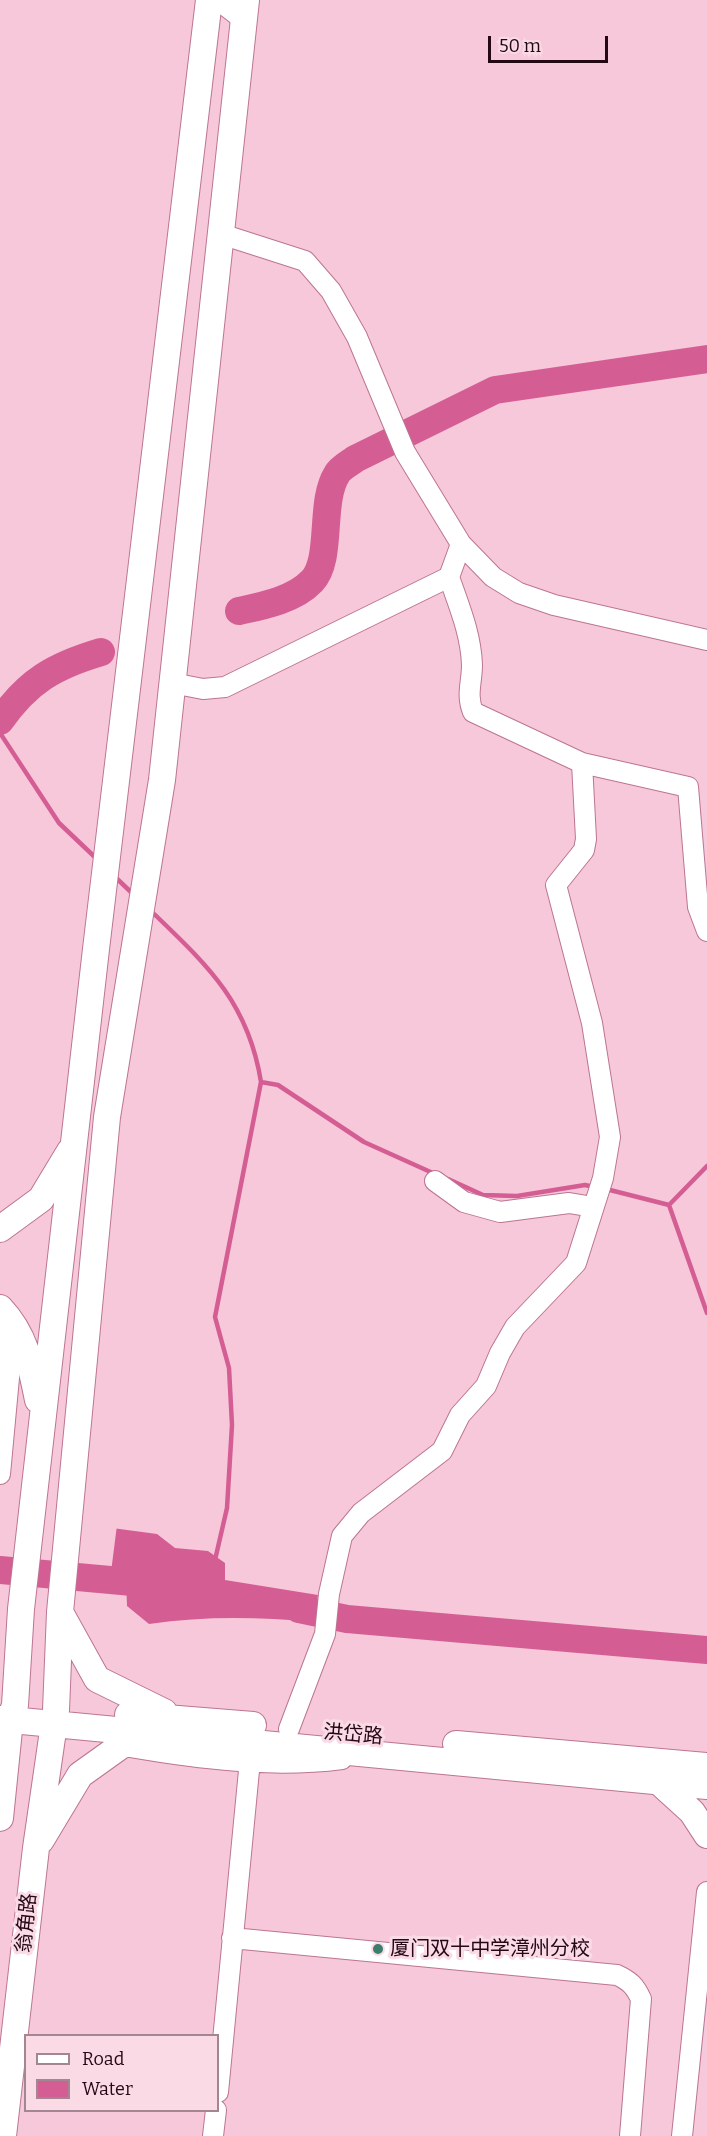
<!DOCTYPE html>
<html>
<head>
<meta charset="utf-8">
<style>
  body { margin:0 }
  #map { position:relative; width:707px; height:2136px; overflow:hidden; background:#f7c8d9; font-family:Bitter,serif }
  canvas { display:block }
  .legend { position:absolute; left:24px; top:2034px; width:195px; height:78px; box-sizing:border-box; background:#fadae5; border:2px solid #a48692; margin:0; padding:8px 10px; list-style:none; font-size:18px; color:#240915 }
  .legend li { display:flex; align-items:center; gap:12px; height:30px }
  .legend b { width:30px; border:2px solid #a48692 }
  .scale { position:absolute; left:488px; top:36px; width:120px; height:27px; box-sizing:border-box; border:3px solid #240915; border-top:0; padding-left:8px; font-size:18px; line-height:21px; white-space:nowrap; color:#240915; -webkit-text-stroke:4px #fadae5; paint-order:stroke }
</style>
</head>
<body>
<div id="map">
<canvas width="707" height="2136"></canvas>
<ul class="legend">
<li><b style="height:8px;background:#fff"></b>Road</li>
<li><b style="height:16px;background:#d45e93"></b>Water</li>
</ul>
<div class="scale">50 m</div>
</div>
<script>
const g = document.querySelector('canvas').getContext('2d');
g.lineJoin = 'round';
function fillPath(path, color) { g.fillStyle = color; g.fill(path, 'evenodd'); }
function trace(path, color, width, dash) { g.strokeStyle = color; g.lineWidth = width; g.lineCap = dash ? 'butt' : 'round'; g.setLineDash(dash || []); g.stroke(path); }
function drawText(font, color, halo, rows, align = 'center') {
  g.font = font + ' Bitter,"Noto Sans SC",serif'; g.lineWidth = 6; g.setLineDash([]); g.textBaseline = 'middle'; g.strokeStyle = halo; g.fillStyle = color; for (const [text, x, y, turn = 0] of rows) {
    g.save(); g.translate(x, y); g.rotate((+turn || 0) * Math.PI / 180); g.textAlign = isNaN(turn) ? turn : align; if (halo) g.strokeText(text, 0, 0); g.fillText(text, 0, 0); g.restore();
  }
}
fillPath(new Path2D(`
  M0,1513L157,1534L175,1548L208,1551L225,1563V1580L318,1595L313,1622C258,1617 204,1616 149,1624L127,1606L126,1579L52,1569Z`), '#d45e93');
fillPath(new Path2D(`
  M0,1511L117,1525L110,1580L52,1572L0,1590Z`), '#f7c8d9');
trace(new Path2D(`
  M0,733L59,823L99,861
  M113,875L133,894
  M150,910C206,964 248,1001 261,1082L215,1317L229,1368L232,1425L227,1508L215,1560
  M261,1082L278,1085L364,1142L435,1174
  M448,1179L483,1195L517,1196L585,1185L594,1187
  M606,1189L669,1205L707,1166
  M669,1205L707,1313`), '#d45e93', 4.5);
trace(new Path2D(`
  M239,611C262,606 294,600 312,581C333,559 319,502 337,474C340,468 350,463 355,459L495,390L707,359
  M0,721C28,681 54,666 101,652
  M0,1570L165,1585
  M299,1609L347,1619L707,1650`), '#d45e93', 28);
const minor = new Path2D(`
  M218,0L244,20
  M221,234L305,261L331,291L357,337L405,452L461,544L493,577L519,593L554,605L707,640
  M449,577C459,606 471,634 472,665C472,682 466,695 473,712L582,763L688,787L698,907L707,931
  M172,683L203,689L225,687L449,577L461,544
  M435,1181L464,1202L500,1212L569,1203L593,1207
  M0,1337L10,1367L0,1474
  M289,1729L325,1634L329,1594L342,1536L361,1513L442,1451L460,1415L486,1386L500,1353L515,1327L576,1263L603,1178L610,1137L592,1023L556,885L584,850L586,839L582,763
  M130,1747C199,1759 273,1768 342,1759
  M232,1938L617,1975C630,1981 635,1986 641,1999L630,2136
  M218,2092L250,1760
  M213,2136L216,2110
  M682,2136L707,1892`);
const major = new Path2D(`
  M0,1229L41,1199L70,1151
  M0,1308C25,1334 31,1365 38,1400
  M61,1614L97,1679L164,1712
  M128,1715L253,1725
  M0,1719L707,1786
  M456,1744L707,1766
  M659,1782L692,1812L707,1835
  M0,1818L10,1720L15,1705L21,1609L96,949L209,0
  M41,1840L80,1775L122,1745L149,1740
  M3,2136L36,1848L56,1710L60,1612L107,1117L162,780L246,0`);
trace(minor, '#bc7592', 22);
trace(major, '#bc7592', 28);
trace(minor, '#fff', 20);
trace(major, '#fff', 26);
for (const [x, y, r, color] of [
  [378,1949,6,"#3c7d6c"]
]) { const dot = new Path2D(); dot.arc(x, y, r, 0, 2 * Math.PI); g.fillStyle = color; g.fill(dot); trace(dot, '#fadae5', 2); }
drawText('20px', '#240915', '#fadae5', [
  ["洪岱路",353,1735,5],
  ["翁角路",27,1923,-84]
]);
drawText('20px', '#240915', '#fadae5', [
  ["厦门双十中学漳州分校",390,1949]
], 'left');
</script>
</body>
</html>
